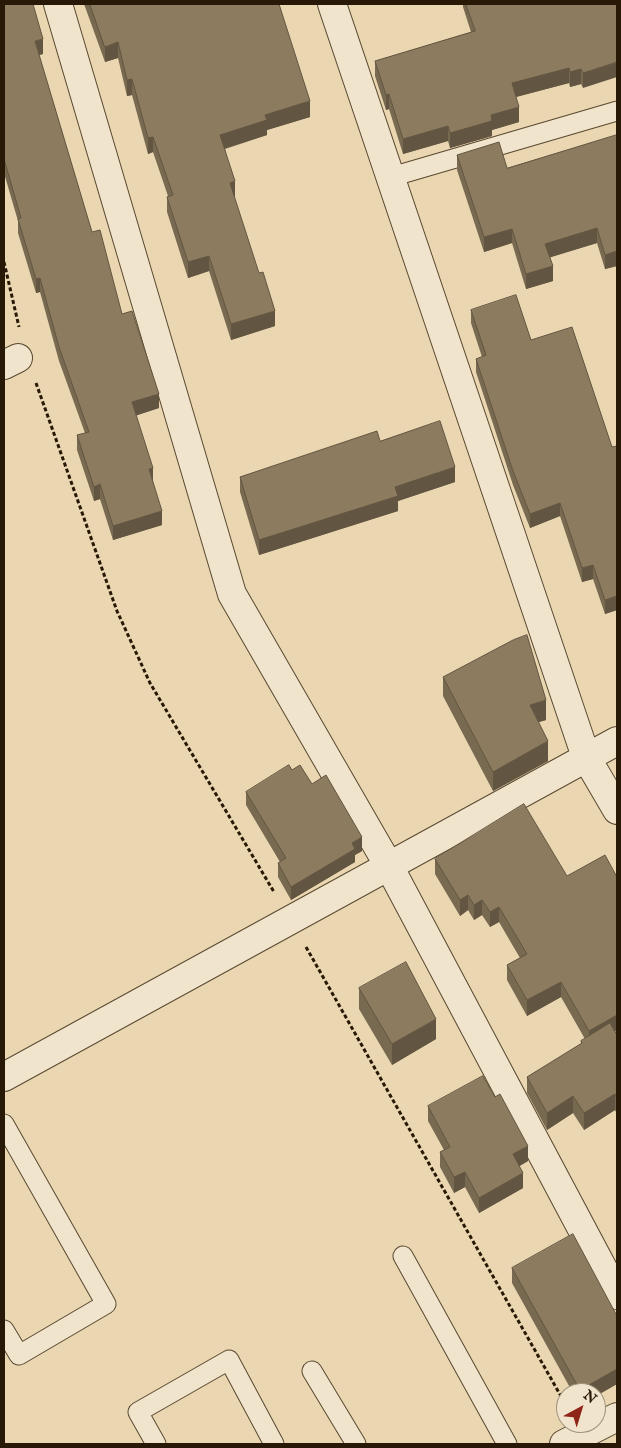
<!DOCTYPE html>
<html>
<head>
<meta charset="utf-8">
<style>
  body { margin:0 }
  #map { position:relative; width:621px; height:1448px; overflow:hidden; background:#ead6b1; font-family:"IM FELL English",serif }
  canvas { display:block }
  .frame { position:absolute; inset:0; border:5px solid #271905; pointer-events:none }
  .north { position:absolute; left:556px; top:1383px; width:50px; height:50px; box-sizing:border-box; background:#f1e4cc; border:1px solid #a0937c; border-radius:50%; rotate:39deg; font-size:14px; font-weight:700; line-height:20px; text-align:center; color:#271905 }
  .north::after { content:''; display:block; margin:auto; width:18px; height:22px; background:#8f2418; clip-path:polygon(50% 0,100% 100%,50% 72%,0 100%) }
</style>
</head>
<body>
<div id="map">
<canvas width="621" height="1448"></canvas>
<div class="frame"></div>
<div class="north">N</div>
</div>
<script>
const g = document.querySelector('canvas').getContext('2d');
g.lineJoin = 'round';
function trace(path, color, width, dash) { g.strokeStyle = color; g.lineWidth = width; g.lineCap = dash ? 'butt' : 'round'; g.setLineDash(dash || []); g.stroke(path); }
function fillPath(path, color) { g.fillStyle = color; g.fill(path, 'evenodd'); }
const service = new Path2D(`
  M391,177L617,111
  M4,1124L106,1304L19,1355L4,1330
  M403,1256L507,1444
  M312,1371L356,1444
  M156,1444L138,1412L229,1360L274,1444`);
const minor = new Path2D(`
  M58,4L232,594L390,868L617,1295
  M332,4L586,757L617,810
  M4,365L18,358
  M4,1077L617,741
  M564,1444L617,1417`);
trace(service, '#584830', 21);
trace(minor, '#584830', 30);
trace(new Path2D(`
  M4,262L19,327
  M36,383L117,611L150,683L274,892
  M306,947L566,1405`), '#271905', 3, [4, 2.5]);
trace(service, '#f1e4cc', 19);
trace(minor, '#f1e4cc', 28);
fillPath(new Path2D(`
  M4,4L43,54L39,55L92,232L122,314L159,408L136,415L153,482L162,525L113,540L100,499L94,501L77,450V435L85,433L59,361L40,292L36,293L18,233V221L4,173Z
  M84,4H279L310,117L267,130V135L225,149L234,197L275,326L231,340L209,271L188,278L167,212V197L168,196L153,152L148,154L132,95L127,96L118,58L105,62Z
  M463,4H617L583,88L581,84L570,87L569,83L516,97L519,122L492,130V136L450,148L448,141L403,154L389,109L386,110L375,76V61L471,32L463,7Z
  M617,135V266L605,269L597,243L550,257L553,281L526,289L512,243L484,252L457,170V155L507,168Z
  M471,310L531,340L612,447L617,446V610L605,614L593,579L582,582L560,516L530,528L513,485L476,372V359L482,357L471,323Z
  M380,441L455,482L398,501V511L259,555L240,492V477Z
  M443,677L546,720L538,722L548,761L493,791L443,696Z
  M292,770L312,784L362,851L355,855V862L291,900L278,877V863L280,862L246,805V792Z
  M435,859L567,876L617,877V1030L615,1031L617,1035V1114L615,1110L584,1130L573,1113L547,1130L527,1093V1077L581,1044V1041L585,1039L561,997L527,1016L507,980V965L520,958L499,922L490,927L482,915L474,920L468,910L460,916L435,874Z
  M359,988L436,1039L392,1065L359,1009Z
  M428,1106L528,1161L519,1166L523,1188L479,1213L465,1187L454,1193L440,1167V1152L444,1150L428,1121Z
  M512,1268L617,1316V1384L596,1396V1393H573L512,1283Z`), '#786a51');
fillPath(new Path2D(`
  M43,39V54L35,56V41Z
  M118,42V58L105,62V47Z
  M617,62V77L583,88V73Z
  M569,68V83L512,98V83Z
  M581,69V84L570,87V72Z
  M132,79V95L127,96V80Z
  M389,94V109L386,110V95Z
  M310,101V117L267,130V135L220,150V135L265,115Z
  M519,107V122L492,130V136L450,148V133L491,115Z
  M448,126V141L403,154V139Z
  M153,137V152L148,154V138Z
  M235,181V197L230,199V183Z
  M597,228V243L545,259V244Z
  M512,229V243L484,252V237Z
  M617,251V266L605,269V255Z
  M209,256V271L188,278V262Z
  M553,266V281L526,289V274Z
  M40,278V292L36,293V279Z
  M275,311V326L231,340V324Z
  M159,394V408L132,417V402Z
  M455,467V482L398,501V511L259,555V540L395,487Z
  M153,468V482L149,469Z
  M100,484V499L94,501V487Z
  M560,503V516L530,528V514Z
  M162,511V525L113,540V526Z
  M593,565V579L582,582V568Z
  M617,596V610L605,614V600Z
  M546,700V720L530,725V705Z
  M548,741V761L493,791V772Z
  M362,837V851L355,855V862L291,900V887L352,843Z
  M468,895V910L460,916V900Z
  M482,900V915L474,920V905Z
  M499,907V922L490,927V912Z
  M561,982V997L527,1016V1000Z
  M617,1015V1030L589,1046V1031Z
  M436,1019V1039L392,1065V1044Z
  M615,1094V1110L584,1130V1113Z
  M573,1096V1113L547,1130V1113Z
  M528,1146V1161L513,1170V1154Z
  M465,1172V1187L454,1193V1177Z
  M523,1173V1188L479,1213V1198Z
  M617,1369V1384L596,1396V1393H580V1390Z`), '#625642');
const building = new Path2D(`
  M4,4H33L43,39L35,41L92,232L100,230L122,314L132,311L159,394L132,402L153,468L149,469L162,511L113,526L100,484L94,487L77,435L89,432L59,347L40,278L36,279L18,219L21,218L4,159Z
  M90,4H279L310,101L265,115L267,120L220,135L235,181L230,183L259,273L263,272L275,311L231,324L209,256L188,262L167,197L173,195L153,137L148,138L132,79L127,80L118,42L105,47Z
  M466,4H617V62L583,73L581,69L570,72L569,68L512,83L519,107L491,115L492,121L450,133L448,126L403,139L389,94L386,95L375,61L475,31Z
  M617,135V251L605,255L597,228L545,244L553,266L526,274L512,229L484,237L457,155L499,142L507,168Z
  M516,295L531,340L572,327L612,447L617,446V596L605,600L593,565L582,568L560,503L530,514L513,471L476,359L486,355L471,310Z
  M440,421L455,467L395,487L398,496L259,540L240,477L377,431L380,441Z
  M527,635L546,700L530,705L548,741L493,772L443,677L513,640Z
  M289,765L292,770L300,765L312,784L326,775L362,837L352,843L355,849L291,887L278,863L286,858L246,792Z
  M524,804L567,876L605,855L617,877V1015L589,1031L561,982L527,1000L507,965L527,954L499,907L490,912L482,900L474,905L468,895L460,900L435,859Z
  M406,962L436,1019L392,1044L359,988Z
  M610,1023L617,1035V1098L615,1094L584,1113L573,1096L547,1113L527,1077L582,1043L581,1041Z
  M483,1076L495,1097L500,1094L528,1146L513,1154L523,1173L479,1198L465,1172L454,1177L440,1152L450,1147L428,1106Z
  M573,1234L617,1316V1369L580,1390L512,1268Z`);
fillPath(building, '#8c7b5e');
trace(building, '#625642', 1);
</script>
</body>
</html>
